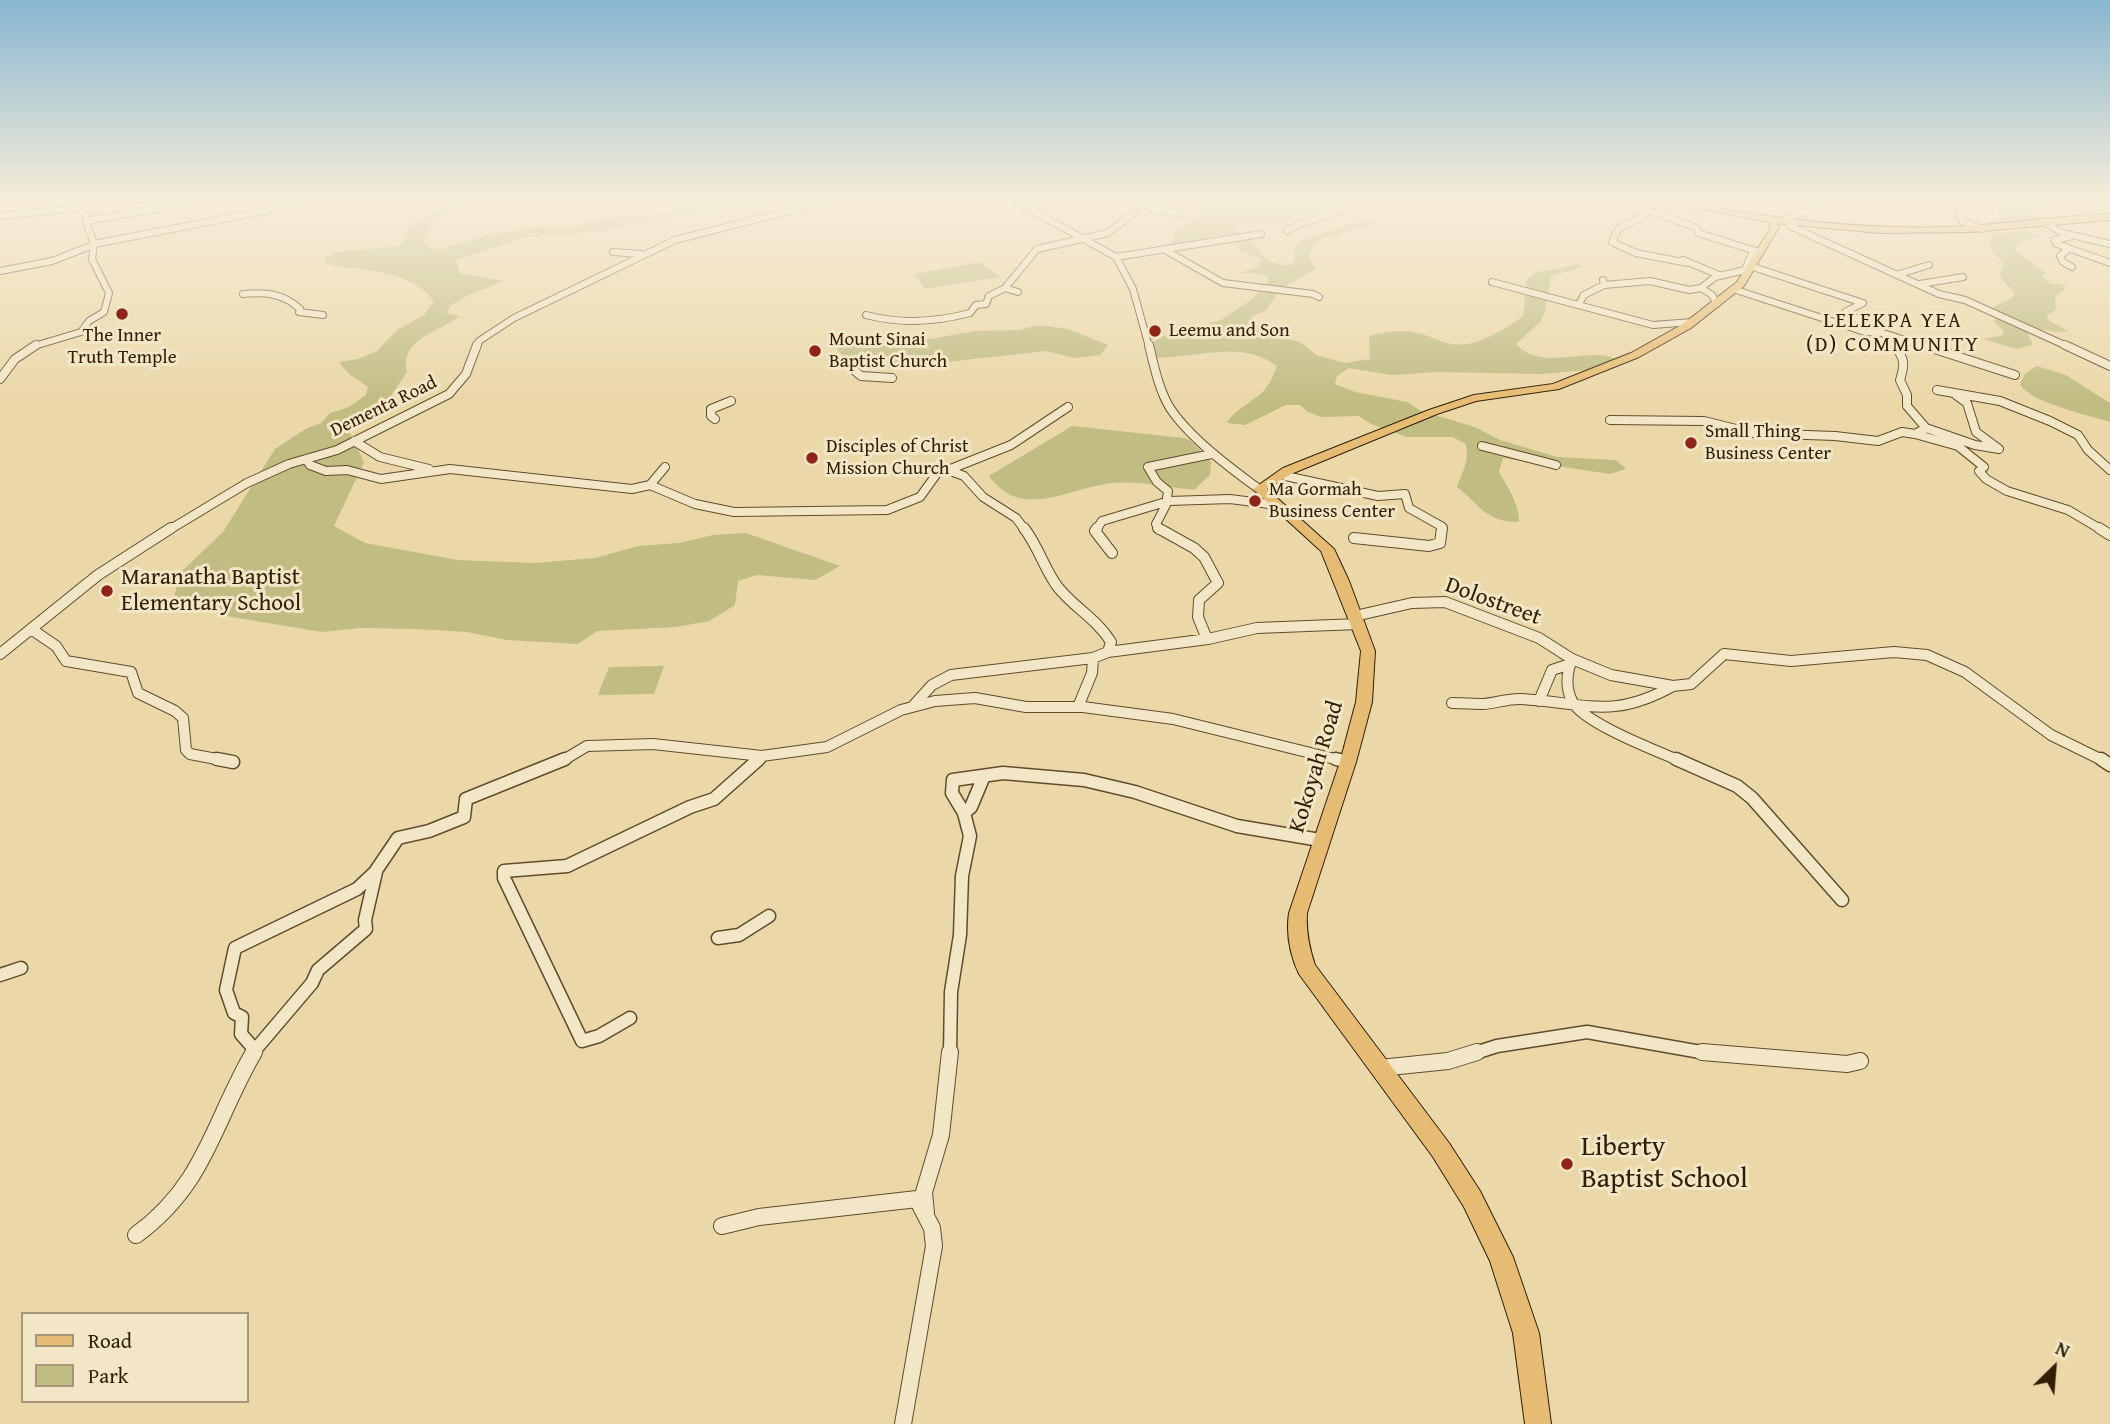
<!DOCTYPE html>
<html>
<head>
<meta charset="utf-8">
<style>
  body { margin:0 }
  #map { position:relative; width:2110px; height:1424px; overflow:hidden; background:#ebd8a9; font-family:"Gentium Book Plus",serif }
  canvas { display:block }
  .legend { position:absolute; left:21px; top:1312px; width:228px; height:91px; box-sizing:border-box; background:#f2e6c7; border:2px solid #a59679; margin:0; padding:9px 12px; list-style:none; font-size:21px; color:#311e03 }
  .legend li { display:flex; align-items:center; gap:14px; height:35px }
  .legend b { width:35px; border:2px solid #a59679 }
  .north { position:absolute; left:2019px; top:1333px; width:70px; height:70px; -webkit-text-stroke:5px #f2e6c7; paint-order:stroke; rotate:25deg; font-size:19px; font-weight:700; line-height:28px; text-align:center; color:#311e03 }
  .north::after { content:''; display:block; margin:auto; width:24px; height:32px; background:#311e03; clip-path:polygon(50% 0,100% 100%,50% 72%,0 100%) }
</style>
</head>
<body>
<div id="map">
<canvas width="2110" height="1424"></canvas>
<ul class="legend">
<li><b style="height:9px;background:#e6bc74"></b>Road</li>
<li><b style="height:19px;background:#c0bc82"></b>Park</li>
</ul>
<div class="north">N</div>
</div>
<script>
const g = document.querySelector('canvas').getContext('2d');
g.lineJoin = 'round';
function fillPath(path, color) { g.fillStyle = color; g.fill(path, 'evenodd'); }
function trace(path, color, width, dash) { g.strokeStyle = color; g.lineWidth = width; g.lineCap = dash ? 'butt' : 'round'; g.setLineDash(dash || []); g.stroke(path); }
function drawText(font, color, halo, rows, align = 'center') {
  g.font = font + ' "Gentium Book Plus",serif'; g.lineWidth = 6; g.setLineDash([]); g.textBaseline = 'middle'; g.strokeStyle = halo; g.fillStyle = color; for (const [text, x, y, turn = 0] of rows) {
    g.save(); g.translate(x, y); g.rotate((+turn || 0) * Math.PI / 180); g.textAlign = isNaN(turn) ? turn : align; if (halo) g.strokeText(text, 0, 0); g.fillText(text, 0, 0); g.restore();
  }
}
fillPath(new Path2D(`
  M450,202H467L436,218L423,239L430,249H443L489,234L541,227H573L614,216H651L671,212L688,202L728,206L751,202H786L747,209L703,211L594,232L527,237L457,260L459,273L504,281L470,294L450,306L447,314L460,316C438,333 400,338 407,372L386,403L348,429L364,462L334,526L365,543L457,560L534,563L595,558L638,546L679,543L713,535L746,533L840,566L815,580L757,575L738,581L735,605L709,621L676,627L597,631L578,644L507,640L467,632L417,629L361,628L322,632L220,615L174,595L183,570L223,532L275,449L307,428L321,423L330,413L349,407L366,395L368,387L349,374L339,362L358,359L377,351L397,330L424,315L434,301C408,268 364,272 326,264L324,259L337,252L400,246L413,222L442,209Z
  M1206,202H1325L1320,215L1297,216L1286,223L1268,226L1257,221L1234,227L1239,233L1255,242V245L1268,261L1288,266L1294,262L1296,246L1301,240L1349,224L1381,222L1320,239L1314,245L1309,257L1316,269L1282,288L1265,311L1251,317L1262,332L1300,342L1316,355L1345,363L1370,359L1369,336C1389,331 1407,328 1428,336C1436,339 1444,343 1453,344C1477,348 1505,329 1523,316L1527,279L1534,273L1581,264L1583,267L1551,276L1545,312L1541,321L1516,344C1537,367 1570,354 1598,355C1605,355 1613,358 1620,360L1600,369L1542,374L1437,372L1391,375L1349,368L1337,376L1335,384L1355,392L1407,402L1421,411L1475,427L1500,440L1544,453L1557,457L1616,460L1626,469L1610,474L1503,458L1499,472C1508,488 1519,503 1519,522C1486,522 1481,506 1457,487C1462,472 1471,459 1465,443L1452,437H1407L1371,424L1359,416L1322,417L1308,412L1300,405H1286L1245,425L1227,423C1235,408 1255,402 1266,388C1271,382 1274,373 1277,366C1238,337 1193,361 1150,357L1147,345L1170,333L1221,320L1251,300L1268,281V276L1253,273L1235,274L1258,267L1262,259L1241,251L1228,236H1213L1188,247L1160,249L1172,242L1174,232C1188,226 1200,215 1206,202Z
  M2016,202H2061L2063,203L2045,207L2049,212L2031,210L2037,218L1988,225L1987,222L2001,219L1997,209Z
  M2025,230L2039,236L2021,242L2015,250L2046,273L2043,276L2048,283L2065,285L2064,290L2055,296L2056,310L2047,315L2048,320L2068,331L2056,332L2025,327L2033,345L2017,349L1983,339L2003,335L2004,332L1994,321L1998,315L1992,310C1997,301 2009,303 2015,294L2001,278L2000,273L2004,265L1988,245L1992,240L1989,234Z
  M980,262L1001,277L925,289L914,274Z
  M1039,325L1068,329L1108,345L1100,355L1075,358L1046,351L902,367L880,368L847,362L835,346L869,341L930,339L975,331L1019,330Z
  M2037,366L2066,375L2110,403V422C2089,415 2030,403 2020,384L2025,374Z
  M1072,426L1184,438L1191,441L1211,462L1210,475L1194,490C1168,487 1139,481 1113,483C1069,487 1022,522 989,476Z
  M664,666L654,694L598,695L609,667Z`), '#c0bc82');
const minorFar4 = new Path2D(`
  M1017,202L1116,257L1133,289L1149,347
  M1649,202L1644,216L1619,228L1612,242L1636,253L1688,263
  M1807,202L1819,206L1786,219L1790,226L1939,294L1965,300L2069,347
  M1139,206L1179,214
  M1696,207L1707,202
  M1645,209L1697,228L1698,233L1759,252
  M1959,213L1962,221L1982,229
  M0,216L80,208
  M86,221L195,202
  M2043,221L2069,237L2054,240L2057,244L2110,263
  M1287,231C1304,219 1325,220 1342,208L1339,203L1342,202
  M2067,234L2110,244
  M94,244L311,202
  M2068,249L2060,256L2063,262L2072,267
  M1165,250L1223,283L1313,294L1319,297
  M613,252L641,254
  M1116,257L1261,234
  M1683,260L1719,275
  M1753,267L1863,303L1845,312L1883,333L1896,347
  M0,271L52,261L93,245
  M1896,275L1929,265
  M1492,282L1653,325L1692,322
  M1920,284L1963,277
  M1604,285L1650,281L1689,290L1701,288
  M1005,288L1018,292
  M1733,289L1865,332L1883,333L1927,347
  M243,294C265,292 283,293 300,309L299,312L323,315
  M1579,304L1584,295L1604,285L1603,280
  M1717,304L1712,295L1701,288L1715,277L1745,270L1753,251
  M866,315C900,324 936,322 970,313L976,305L986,304L989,296L1005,288L1037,249L1108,233L1136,211L1139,206L1137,202
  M31,347L81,332L89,321L104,312L109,293L92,259L94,244L86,221L88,219L80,208L82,202
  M477,347L479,341L514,318L675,240L824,202`);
const minorFar3 = new Path2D(`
  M1149,345C1154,366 1159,390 1170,408C1190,438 1230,468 1259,489
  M1922,345L2015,375
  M2065,345L2110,366
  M855,371L861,376L892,378
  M0,379L15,359L36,345
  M1937,390L2000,401L2050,421L2078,435L2088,450L2110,470
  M715,419L711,416V409L731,401
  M1610,420L1704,421L1752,433L1835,436L1878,441L1902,432L1915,434L1926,428L1907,406V395L1900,380C1905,365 1905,358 1894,345
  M1926,428L1975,445L1999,449L1976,432L1967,403L1956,395
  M1915,434L1958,446L1984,467L1979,471L1986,479L2007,491L2068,510L2102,530
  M354,441L380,457L429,469
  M1482,446L1556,465
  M306,459L310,465L326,471L347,470L381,479L450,469L632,489L650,485L665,467
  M948,470L1011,445L1068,407
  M1281,475L1378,496L1405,494L1409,508L1441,526L1442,530
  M650,485L695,504L734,512L887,510L920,497L938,472L948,470L964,476L983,497L1016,518L1025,530
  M169,530L247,483L289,464L337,450L449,394L466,374L477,345
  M1096,530L1102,521L1169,501L1230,499L1277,505
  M1159,530L1156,524L1166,505L1168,491L1157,482L1148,467L1212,454`);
const minorFar2 = new Path2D(`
  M1024,528C1038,546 1044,568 1057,586C1073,607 1097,619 1111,642L1108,652L1093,658L1092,673L1078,707
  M1097,528L1095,531L1112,553
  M1158,528L1194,548L1204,557L1218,583L1199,600L1198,617L1207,639
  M2099,528L2110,535
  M1354,538L1429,546L1440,543L1442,528
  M1355,616L1412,603L1445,602L1539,638L1572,659L1611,675L1673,686L1691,684L1724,654L1791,661L1894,652L1927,655L1965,672L2051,735L2104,761
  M31,629L56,646L66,661L131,672L138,693L175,711L183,718L186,750L190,754L227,761
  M1108,652L1208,639L1257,628L1358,624
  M0,654L98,575L171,528
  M1572,659C1567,672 1565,687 1572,701C1583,723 1655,750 1680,761
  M1539,701L1552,670L1570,664
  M1452,703C1463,703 1474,704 1484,704C1497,703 1509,698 1522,699C1586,703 1612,720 1673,686
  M913,706L932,685L951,675L1093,658
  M562,761L587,746L653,744L762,756L827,747L901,710L935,701L975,698L1026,707H1083L1173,719L1343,761
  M757,761L762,756`);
const minorFar1 = new Path2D(`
  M217,759L233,762
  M1336,759L1348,762
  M1676,759L1737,786L1752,798L1842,900
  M2101,759L2110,765
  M964,813L971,807L984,776
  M718,938L739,935L769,916
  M0,975L21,968
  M630,1018L599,1036L582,1041L504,878V871L567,866L690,807L714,799L759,759
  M255,1050L312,983L318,970L366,929L365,920L376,872
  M253,1054L255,1050L241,1034L242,1017L234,1013L226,990L235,948L357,889L375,872L398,838L429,831L464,817L466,799L565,759
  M950,1054L951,992L960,935L962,876L970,836L964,813L952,793L953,780L1003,773L1084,780L1135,792L1237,826L1320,840
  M1472,1054L1497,1046L1587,1032L1712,1054`);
const minor = new Path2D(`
  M1702,1052L1847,1064L1860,1061
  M1380,1068L1448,1061L1477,1052
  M926,1213L924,1192L941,1135L950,1052
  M722,1226L759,1217L917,1199L932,1228L934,1246L903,1424
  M136,1235C206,1184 213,1122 254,1052`);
const primary = new Path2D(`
  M1772,217L1779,227L1744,286L1691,328L1639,357L1559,389L1476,401L1437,414L1291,474L1267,489L1334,549L1349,581L1375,651L1372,702L1356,762L1307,913C1306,931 1309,947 1315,965L1449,1143L1480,1191L1513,1257L1539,1333L1551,1424H1525L1513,1333L1490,1261L1464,1207L1433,1157L1299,974C1290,955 1286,933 1289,913L1340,762L1356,702L1361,651L1321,551L1253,489L1283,468L1429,410L1474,395L1553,384L1631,353L1683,324L1737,282L1771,227L1768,220Z`);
const trunk = new Path2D(`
  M1665,202H1684C1772,219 1860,230 1950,227C2003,225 2056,216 2110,214V220L1970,232L1880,233L1774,223Z`);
trace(minorFar4, '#604c2c', 8);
trace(minorFar3, '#604c2c', 10);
trace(minorFar2, '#604c2c', 12);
trace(minorFar1, '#604c2c', 15);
trace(minor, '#604c2c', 18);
trace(primary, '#311e03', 2);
trace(trunk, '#311e03', 2);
trace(minorFar4, '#f2e6c7', 6);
trace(minorFar3, '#f2e6c7', 8);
trace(minorFar2, '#f2e6c7', 10);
trace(minorFar1, '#f2e6c7', 12);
trace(minor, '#f2e6c7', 16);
fillPath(primary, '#e6bc74');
fillPath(trunk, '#e6bc74');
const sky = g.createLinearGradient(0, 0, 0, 402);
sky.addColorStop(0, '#88b6d0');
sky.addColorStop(0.5, '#f6edd8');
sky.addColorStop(1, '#f6edd800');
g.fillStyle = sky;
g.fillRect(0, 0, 2110, 402);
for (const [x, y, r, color] of [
  [122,314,7,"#8f2418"],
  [1155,331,7,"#8f2418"],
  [815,351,7,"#8f2418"],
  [1691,443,7,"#8f2418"],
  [812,458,7,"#8f2418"],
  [1255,501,7,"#8f2418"],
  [107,591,7,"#8f2418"],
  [1567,1164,7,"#8f2418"]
]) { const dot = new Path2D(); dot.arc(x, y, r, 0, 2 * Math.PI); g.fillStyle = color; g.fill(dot); trace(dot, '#f2e6c7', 2.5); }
drawText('19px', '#311e03', '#f2e6c7', [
  ["Leemu and Son",1169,331],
  ["The Inner",122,336,"center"],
  ["Truth Temple",122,358,"center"],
  ["Mount Sinai",829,340],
  ["Baptist Church",829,362],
  ["Small Thing",1705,432],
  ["Business Center",1705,454],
  ["Disciples of Christ",826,447],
  ["Mission Church",826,469],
  ["Ma Gormah",1269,490],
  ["Business Center",1269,512]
], 'left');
drawText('19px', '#311e03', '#f2e6c7', [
  ["Dementa Road",384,407,-26]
]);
g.letterSpacing = '2px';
drawText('21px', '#311e03', '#f2e6c7', [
  ["LELEKPA YEA",1893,322],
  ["(D) COMMUNITY",1893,346]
]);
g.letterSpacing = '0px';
drawText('23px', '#311e03', '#f2e6c7', [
  ["Maranatha Baptist",121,578],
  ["Elementary School",121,604]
], 'left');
drawText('23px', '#311e03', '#f2e6c7', [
  ["Dolostreet",1493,602,20],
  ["Kokoyah Road",1317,767,-73]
]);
drawText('28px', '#311e03', '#f2e6c7', [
  ["Liberty",1581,1148],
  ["Baptist School",1581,1180]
], 'left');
</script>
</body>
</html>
